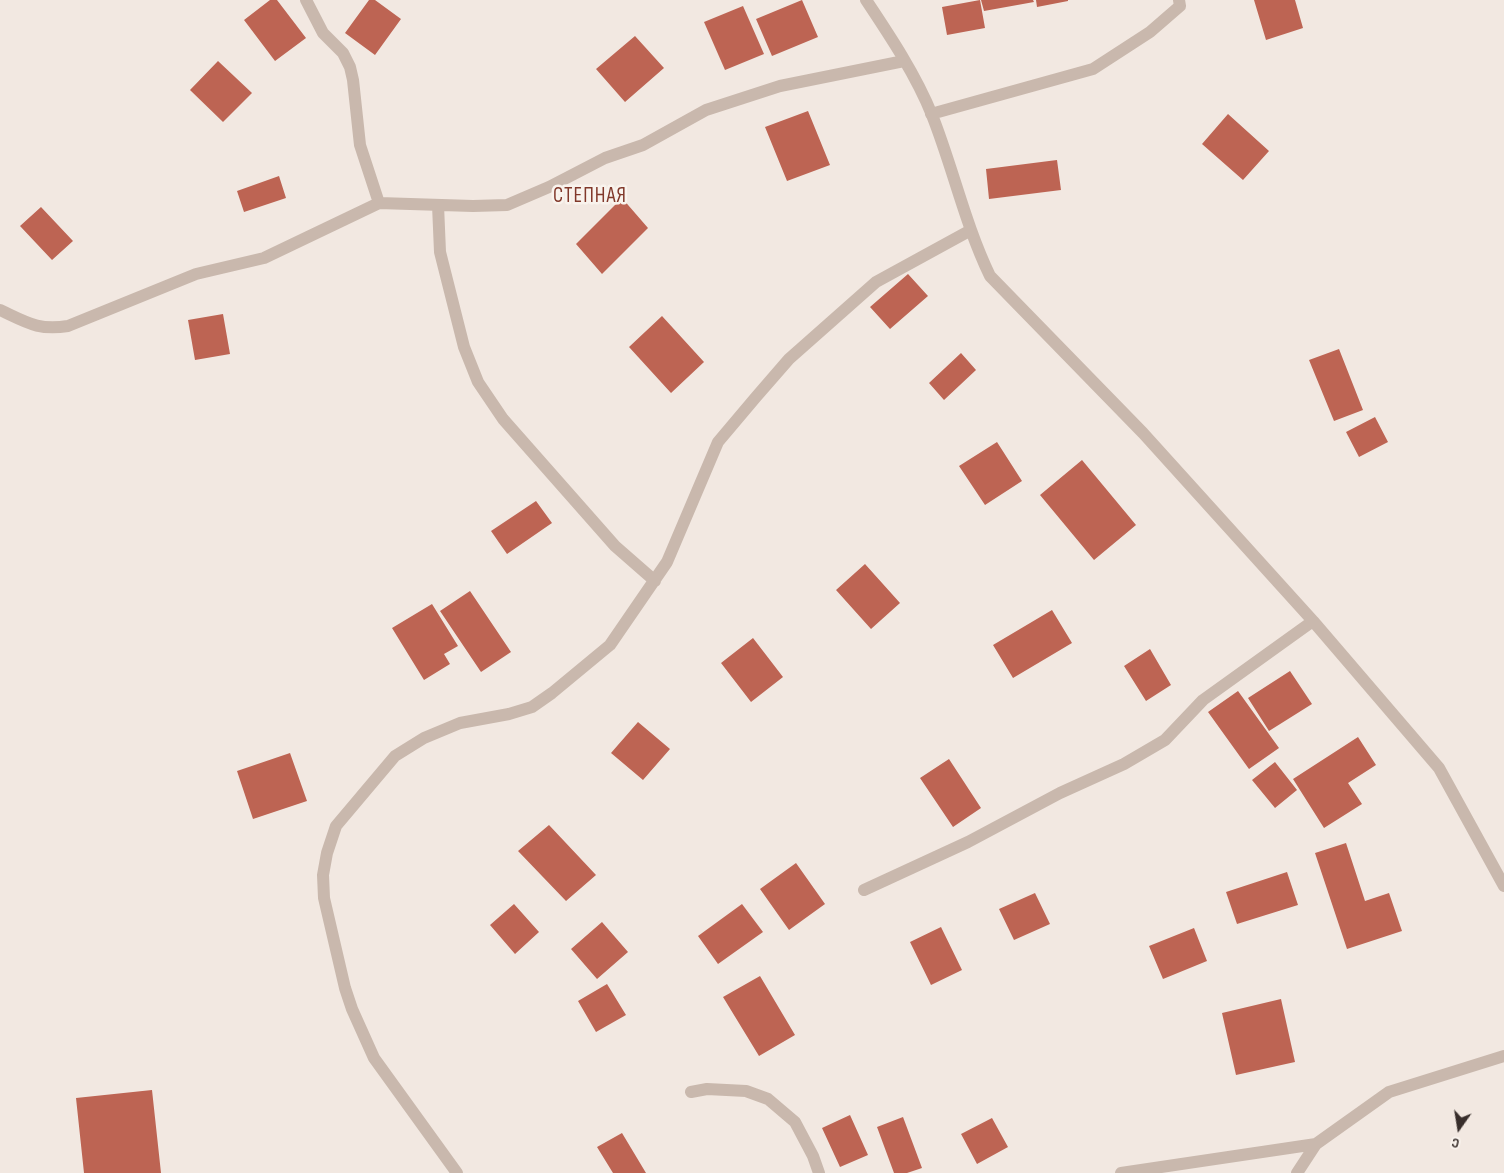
<!DOCTYPE html>
<html>
<head>
<meta charset="utf-8">
<style>
  body { margin:0 }
  #map { position:relative; width:1504px; height:1173px; overflow:hidden; background:#f2e8e1; font-family:"Sofia Sans Condensed",sans-serif }
  canvas { display:block }
  .north { position:absolute; left:1434px; top:1103px; width:50px; height:50px; -webkit-text-stroke:4px #f9f3ed; paint-order:stroke; rotate:193deg; font-size:14px; font-weight:700; line-height:20px; text-align:center; color:#382e2b }
  .north::after { content:''; display:block; margin:auto; width:18px; height:22px; background:#382e2b; clip-path:polygon(50% 0,100% 100%,50% 72%,0 100%) }
</style>
</head>
<body>
<div id="map">
<canvas width="1504" height="1173"></canvas>
<div class="north">С</div>
</div>
<script>
const g = document.querySelector('canvas').getContext('2d');
g.lineJoin = 'round';
function fillPath(path, color) { g.fillStyle = color; g.fill(path, 'evenodd'); }
function trace(path, color, width, dash) { g.strokeStyle = color; g.lineWidth = width; g.lineCap = dash ? 'butt' : 'round'; g.setLineDash(dash || []); g.stroke(path); }
function drawText(font, color, halo, rows, align = 'center') {
  g.font = font + ' "Sofia Sans Condensed",sans-serif'; g.lineWidth = 5; g.setLineDash([]); g.textBaseline = 'middle'; g.strokeStyle = halo; g.fillStyle = color; for (const [text, x, y, turn = 0] of rows) {
    g.save(); g.translate(x, y); g.rotate((+turn || 0) * Math.PI / 180); g.textAlign = isNaN(turn) ? turn : align; if (halo) g.strokeText(text, 0, 0); g.fillText(text, 0, 0); g.restore();
  }
}
fillPath(new Path2D(`
  M270,0H277L306,38L275,61L244,20Z
  M369,0H375L401,19L375,55L345,33Z
  M802,0L818,37L772,56L756,19Z
  M980,0L985,28L947,35L942,7Z
  M981,0H1033L1034,2L984,11Z
  M1036,0H1068V1L1037,7Z
  M1254,0H1295L1303,28L1266,40Z
  M743,6L764,54L725,70L704,22Z
  M635,36L664,68L625,102L596,69Z
  M218,61L252,93L223,122L190,90Z
  M808,111L830,165L787,181L765,127Z
  M1228,114L1269,151L1243,180L1202,144Z
  M1057,160L1061,190L989,199L986,169Z
  M279,176L286,198L244,212L237,191Z
  M622,198L648,228L602,274L576,244Z
  M41,207L73,241L52,260L20,226Z
  M908,274L928,296L890,329L870,307Z
  M223,314L230,354L195,360L188,320Z
  M662,316L704,362L671,393L629,347Z
  M1339,349L1363,410L1334,421L1309,360Z
  M961,353L976,370L944,400L929,383Z
  M1375,417L1388,442L1359,457L1346,432Z
  M997,442L1022,481L985,505L959,466Z
  M1082,460L1136,525L1094,560L1040,495Z
  M536,501L552,523L507,554L491,531Z
  M865,564L900,603L871,629L836,590Z
  M470,591L511,652L481,672L440,611Z
  M432,604L458,646L444,654L450,664L424,680L392,628Z
  M1052,610L1072,643L1013,678L993,645Z
  M753,638L783,677L751,702L721,663Z
  M1150,649L1171,685L1146,701L1124,666Z
  M1290,671L1312,704L1269,731L1248,698Z
  M1238,691L1279,748L1249,769L1208,712Z
  M638,722L670,749L643,780L611,753Z
  M1358,737L1376,765L1348,783L1362,804L1324,828L1293,779Z
  M290,753L307,801L253,819L237,771Z
  M949,759L981,808L953,827L920,778Z
  M1275,762L1297,790L1275,808L1252,780Z
  M549,825L596,875L566,901L518,851Z
  M1346,843L1365,901L1389,893L1402,931L1347,949L1315,853Z
  M796,863L825,904L789,930L760,889Z
  M1287,872L1298,905L1237,924L1226,892Z
  M1035,893L1050,924L1014,940L999,909Z
  M514,904L539,932L515,954L490,925Z
  M742,904L763,932L718,964L698,936Z
  M602,922L628,952L597,979L571,949Z
  M941,927L962,970L931,985L910,942Z
  M1194,928L1207,961L1163,979L1149,946Z
  M760,976L795,1035L759,1056L723,997Z
  M607,984L626,1015L596,1032L578,1001Z
  M1281,999L1295,1062L1236,1075L1222,1013Z
  M152,1090L161,1173H84L76,1098Z
  M850,1115L868,1155L840,1167L822,1128Z
  M903,1117L922,1168L907,1173H894L877,1127Z
  M992,1118L1008,1147L977,1164L961,1134Z
  M622,1133L646,1173H613L597,1147Z`), '#bd6453');
trace(new Path2D(`
  M306,0L323,33L343,53L350,67L353,80L360,145L379,203
  M866,0C890,36 916,75 932,115C953,168 965,224 990,276L1143,433L1313,621L1439,768L1504,886
  M931,114L1093,69L1150,32L1180,6L1179,0
  M438,205L440,252L464,347L478,382L503,419L615,546L655,581
  M0,310C26,322 38,331 68,326L196,274L264,258L379,203L473,206L507,205L549,187L605,158L643,145L706,110L780,86L904,61
  M864,890L968,842L1060,793L1124,764L1165,740L1203,700L1313,621
  M691,1092L707,1089L746,1091L768,1099L795,1122L813,1156L819,1173
  M457,1173L374,1058L352,1009L345,988L324,898L323,875L327,853L336,826L395,756L424,738L460,723L509,714L532,707L552,693L610,645L667,562L718,442L756,397L789,359L876,282L971,230
  M1121,1173L1316,1144
  M1297,1173L1316,1144L1389,1092L1504,1056`), '#c9b8ad', 12);
g.letterSpacing = '1px';
drawText('21px', '#81382a', '#f9f3ed', [
  ["СТЕПНАЯ",590,197]
]);
g.letterSpacing = '0px';
</script>
</body>
</html>
